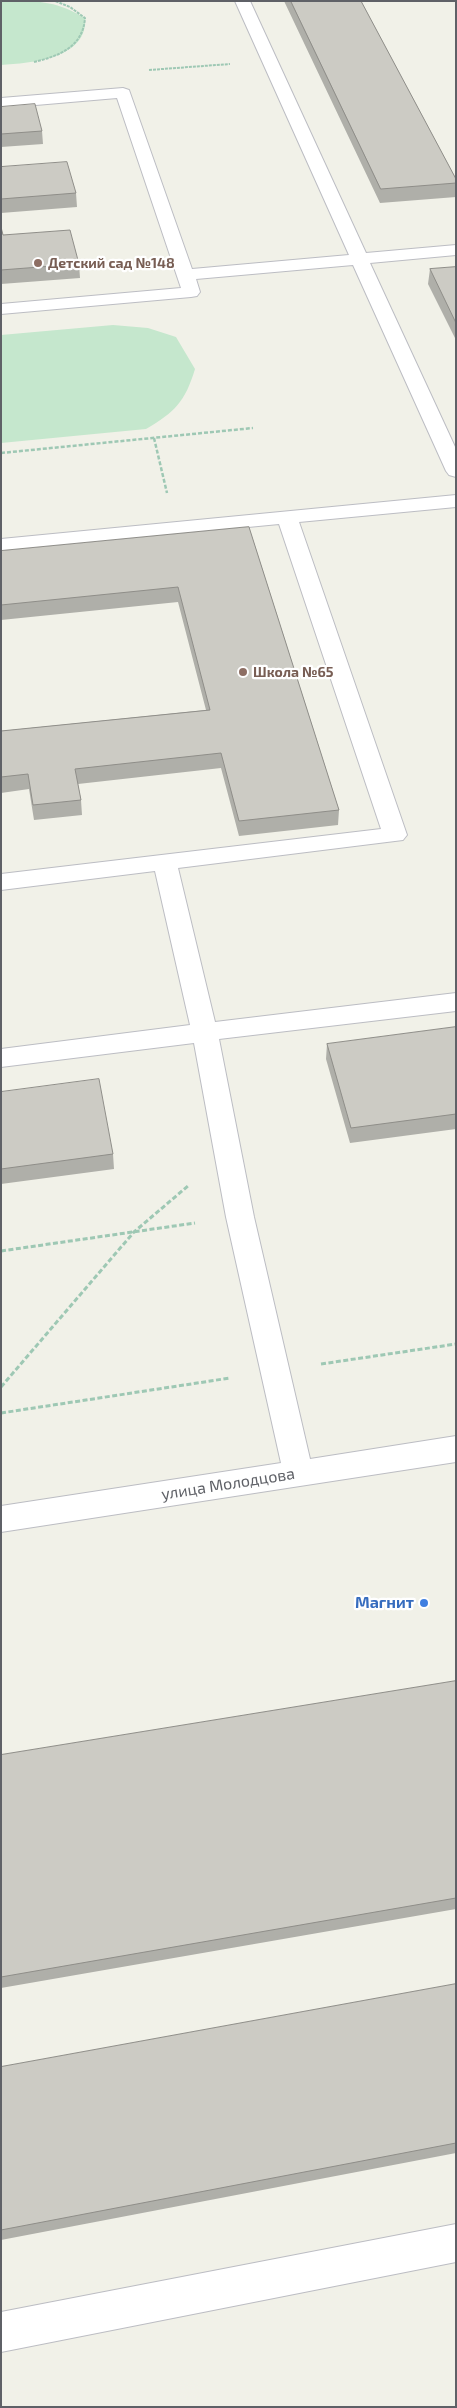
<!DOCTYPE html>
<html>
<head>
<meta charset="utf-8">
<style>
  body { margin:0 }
  #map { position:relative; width:457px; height:2408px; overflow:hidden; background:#f1f1e8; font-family:"Exo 2",sans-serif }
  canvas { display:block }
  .frame { position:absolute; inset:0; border:2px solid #5f6167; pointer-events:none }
</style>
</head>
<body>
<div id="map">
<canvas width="457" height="2408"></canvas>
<div class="frame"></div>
</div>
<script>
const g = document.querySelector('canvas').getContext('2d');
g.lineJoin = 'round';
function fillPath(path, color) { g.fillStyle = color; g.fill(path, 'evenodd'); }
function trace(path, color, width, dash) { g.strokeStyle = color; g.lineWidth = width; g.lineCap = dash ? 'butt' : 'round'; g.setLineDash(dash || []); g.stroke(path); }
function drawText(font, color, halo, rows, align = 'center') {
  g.font = font + ' "Exo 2",sans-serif'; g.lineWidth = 4.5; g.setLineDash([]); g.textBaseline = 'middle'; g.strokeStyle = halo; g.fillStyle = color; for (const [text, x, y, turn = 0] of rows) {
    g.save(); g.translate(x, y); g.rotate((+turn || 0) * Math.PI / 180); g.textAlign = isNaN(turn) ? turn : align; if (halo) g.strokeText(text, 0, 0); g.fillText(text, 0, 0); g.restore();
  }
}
fillPath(new Path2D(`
  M1,1C37,1 55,0 85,18C88,59 31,63 1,65Z
  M113,325L148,328L176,337L195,369C185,402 175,412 146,429L1,443V335Z`), '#c5e7cd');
const minor = new Path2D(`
  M235,1H250L366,253L456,245V255L370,263L456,449V477L449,475L446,471L353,265L196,279L200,292L197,296L191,297L1,314V304L181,288L117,98L1,108V98L123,88L129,90L192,269L349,255Z
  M456,495V507L299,522L407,835L403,840L178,868L215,1022L456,993V1011L219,1039L254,1217L310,1459L456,1436V1462L1,1532V1506L281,1463L226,1217L194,1043L1,1067V1049L190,1025L155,871L1,890V874L381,829L279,524L1,551V539Z
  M456,2224V2262L1,2352V2312Z`);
trace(minor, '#bcbdc3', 2);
trace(new Path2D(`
  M34,62C59,56 83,47 85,18L70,7L55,1
  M149,70L230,64`), '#9ec8b4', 2, [3, 1]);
trace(new Path2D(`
  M154,438L167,493
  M1,453L253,428`), '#9ec8b4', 2.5, [4, 2]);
trace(new Path2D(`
  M1,1251L195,1223
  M321,1364L456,1344
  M1,1387L134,1232L189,1185
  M1,1413L230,1378`), '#9ec8b4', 3, [5, 2.5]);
fillPath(minor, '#fff');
fillPath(new Path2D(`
  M284,1H361L456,179V197L380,203Z
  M1,107L42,131L43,144L1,147Z
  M1,167L76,193L77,207L1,213Z
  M1,227L3,235L79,264L80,278L1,284Z
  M456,267V340L428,284L430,269Z
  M249,527L339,810L338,825L239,836L221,768L78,784L81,800L82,815L34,820L29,789L1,793V731L206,710L178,602L1,620V551Z
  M456,1027V1129L350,1143L326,1059L327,1044Z
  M1,1092L113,1154L114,1169L1,1184Z
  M456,1681V1909L1,1988V1755Z
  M456,1984V2153L1,2240V2067Z`), '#afafa9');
const building = new Path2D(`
  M291,1H361L456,179V183L381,189Z
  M35,104L42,131L1,134V107Z
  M67,162L76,193L1,199V167Z
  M1,227L3,235L70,230L79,264L1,270Z
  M456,267V323L430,269Z
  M249,527L339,810L239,821L221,753L75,769L81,800L33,805L28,774L1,777V731L210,710L178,587L1,605V551Z
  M456,1027V1114L351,1128L327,1044Z
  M99,1079L113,1154L1,1169V1092Z
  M456,1681V1898L1,1977V1755Z
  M456,1984V2143L1,2230V2067Z`);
fillPath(building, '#cccbc4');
trace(building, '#8f8e89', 1);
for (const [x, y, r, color] of [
  [38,263,5,"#8d6e63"],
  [243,672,5,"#8d6e63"],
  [424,1603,5,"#3f7fe0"]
]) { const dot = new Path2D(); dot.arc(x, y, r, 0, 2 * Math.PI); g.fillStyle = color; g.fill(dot); trace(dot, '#fff', 2); }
drawText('bold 14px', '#785e54', '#fff', [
  ["Детский сад №148",48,263],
  ["Школа №65",253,672]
], 'left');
drawText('16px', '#5f6167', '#fff', [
  ["улица Молодцова",228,1484,-9]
]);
drawText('bold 16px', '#366cbe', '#fff', [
  ["Магнит",414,1603]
], 'right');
</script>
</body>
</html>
